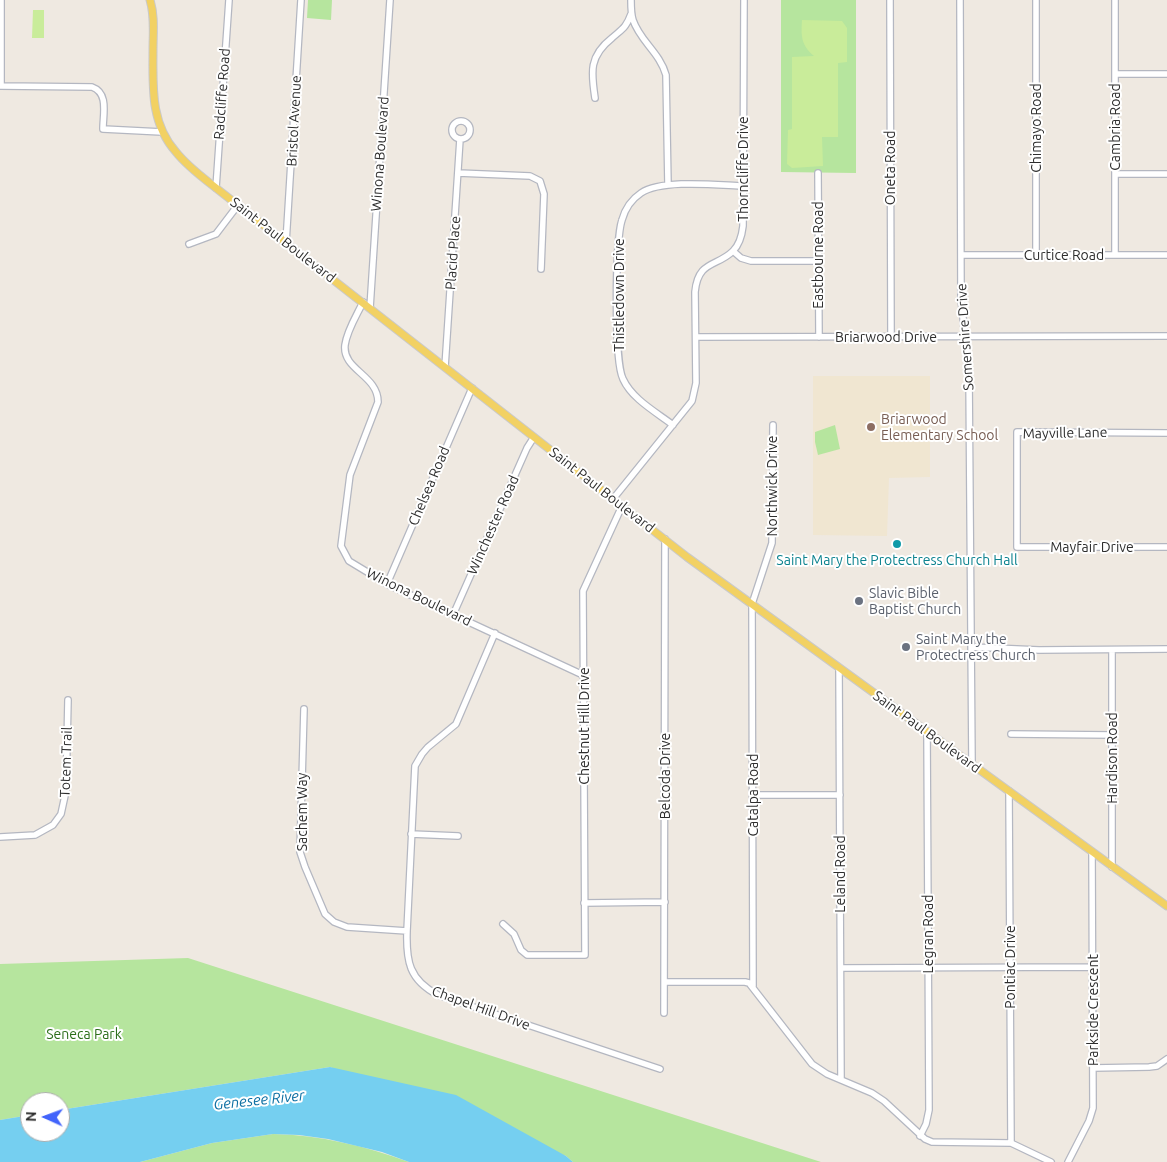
<!DOCTYPE html>
<html>
<head>
<meta charset="utf-8">
<style>
  body { margin:0 }
  #map { position:relative; width:1167px; height:1162px; overflow:hidden; background:#efe9e1; font-family:Ubuntu,sans-serif }
  canvas { display:block }
  .north { position:absolute; left:20px; top:1092px; width:50px; height:50px; box-sizing:border-box; background:#fff; border:1px solid #ababab; border-radius:50%; rotate:272deg; font-size:14px; font-weight:700; line-height:20px; text-align:center; color:#2e2e2e }
  .north::after { content:''; display:block; margin:auto; width:18px; height:22px; background:#4264fb; clip-path:polygon(50% 0,100% 100%,50% 72%,0 100%) }
</style>
</head>
<body>
<div id="map">
<canvas width="1167" height="1162"></canvas>
<div class="north">N</div>
</div>
<script>
const g = document.querySelector('canvas').getContext('2d');
g.lineJoin = 'round';
function fillPath(path, color) { g.fillStyle = color; g.fill(path, 'evenodd'); }
function trace(path, color, width, dash) { g.strokeStyle = color; g.lineWidth = width; g.lineCap = dash ? 'butt' : 'round'; g.setLineDash(dash || []); g.stroke(path); }
function drawText(font, color, halo, rows, align = 'center') {
  g.font = font + ' Ubuntu,sans-serif'; g.lineWidth = 4; g.setLineDash([]); g.textBaseline = 'middle'; g.strokeStyle = halo; g.fillStyle = color; for (const [text, x, y, turn = 0] of rows) {
    g.save(); g.translate(x, y); g.rotate((+turn || 0) * Math.PI / 180); g.textAlign = isNaN(turn) ? turn : align; if (halo) g.strokeText(text, 0, 0); g.fillText(text, 0, 0); g.restore();
  }
}
fillPath(new Path2D(`
  M813,376H930V477L889,478L887,536L813,535Z`), '#f0e6d1');
fillPath(new Path2D(`
  M308,0H332L331,20L307,18Z
  M781,0H856V173L781,172Z
  M835,425L840,449L818,455L815,442V432Z
  M188,958L821,1162H573L566,1156L330,1067L60,1110V1102H30V1115L0,1120V964Z
  M273,1134C320,1135 365,1146 409,1162H140L212,1143Z`), '#b6e59e');
fillPath(new Path2D(`
  M33,10H44V38H32Z
  M802,20L842,21L847,28V62L838,63V137H822L823,166L792,168L787,164L788,130L792,129V57L814,56C801,45 801,36 802,20Z`), '#c9ec9a');
fillPath(new Path2D(`
  M330,1067L456,1095L566,1156L573,1162H409L382,1152L328,1139L299,1135L273,1134L212,1143L140,1162H0V1120L30,1115V1132H60V1110Z`), '#75cff0');
const minor = new Path2D(`
  M1,0V86L92,87C109,93 103,114 103,129L162,132
  M631,0C631,7 631,14 633,20C640,41 660,53 666,75L668,185
  M890,0L891,337
  M960,0L961,299L969,375L972,764
  M1115,0V255
  M1115,74H1167
  M595,98C591,72 589,56 612,38C622,29 626,28 631,14
  M452 130a9 9 0 1 1 18 0a9 9 0 1 1-18 0Z
  M458,173L530,176L540,181L544,194L541,269
  M818,173L819,337
  M1115,174H1167
  M216,188L229,0
  M286,243L301,0
  M189,244L216,234L238,205
  M733,251L741,258L751,261H818
  M961,255H1167
  M1036,255V0
  M363,302C357,315 347,330 345,345C342,370 378,375 378,402L350,475L341,546L349,561L387,584L583,675
  M370,308L390,0
  M696,337L1167,336
  M445,367L460,139
  M673,425C656,412 632,399 623,379C614,361 615,240 622,220C625,209 632,199 641,193C662,179 717,185 743,186
  M1167,433L1017,432V547H1167
  M613,499L692,401L696,383L695,292C698,260 717,267 733,251C740,244 742,235 743,226L744,0
  M387,584L472,388
  M453,615L527,448L534,437
  M495,633L456,724L428,747L422,754L415,766L407,931C406,961 409,980 438,995L660,1069
  M972,647L1039,650L1167,649
  M1112,650V867
  M839,668L841,1079
  M304,709L300,852L305,867L325,914L334,922L347,927L407,931
  M1011,734L1112,735
  M1009,791L1011,1143
  M753,795H840
  M411,834L458,836
  M0,837L35,835L53,825L61,814L66,791L68,700
  M584,903L665,902
  M503,924L514,934L521,950L527,955H585L583,591L622,506
  M841,968L1092,967
  M664,982H745L749,983L812,1064L827,1074L872,1093L884,1101L925,1139L932,1142L1011,1143L1051,1162
  M753,986L752,604L772,543L773,425
  M664,1013L665,539
  M1093,1068L1149,1067L1157,1066L1167,1059
  M920,1136L926,1124L929,1110L927,731
  M1068,1162L1089,1121L1093,1108L1092,852`);
const major = new Path2D(`
  M150,0C155,16 153,33 153,50C153,86 150,123 176,152C187,166 202,177 216,188L687,557L1167,906`);
trace(minor, '#b4b7c1', 8);
trace(major, '#c9c9c9', 9);
trace(minor, '#fff', 5.5);
trace(major, '#f2d163', 7);
for (const [x, y, r, color] of [
  [871,427,5,"#8d6e63"],
  [897,544,5,"#0f9aa8"],
  [859,601,5,"#6b7280"],
  [906,647,5,"#6b7280"]
]) { const dot = new Path2D(); dot.arc(x, y, r, 0, 2 * Math.PI); g.fillStyle = color; g.fill(dot); trace(dot, '#fff', 2); }
drawText('14px', '#2e2e2e', '#fff', [
  ["Radcliffe Road",222,94,-86],
  ["Bristol Avenue",294,121,-87],
  ["Cambria Road",1115,127,-90],
  ["Chimayo Road",1036,128,-90],
  ["Winona Boulevard",380,154,-86],
  ["Oneta Road",890,168,-90],
  ["Thorncliffe Drive",743,169,-90],
  ["Saint Paul Boulevard",283,240,38],
  ["Placid Place",453,253,-86],
  ["Eastbourne Road",818,255,-90],
  ["Curtice Road",1064,255],
  ["Thistledown Drive",619,295,-90],
  ["Briarwood Drive",886,337],
  ["Somershire Drive",965,337,-94],
  ["Mayville Lane",1065,433,-1],
  ["Chelsea Road",429,486,-67],
  ["Northwick Drive",772,486,-90],
  ["Saint Paul Boulevard",602,490,38],
  ["Winchester Road",493,525,-66],
  ["Mayfair Drive",1092,547],
  ["Winona Boulevard",419,597,26],
  ["Chestnut Hill Drive",584,726,-90],
  ["Saint Paul Boulevard",927,732,36],
  ["Hardison Road",1112,758,-90],
  ["Totem Trail",66,762,-88],
  ["Belcoda Drive",665,776,-90],
  ["Catalpa Road",753,795,-90],
  ["Sachem Way",302,812,-90],
  ["Leland Road",840,874,-90],
  ["Legran Road",928,934,-90],
  ["Pontiac Drive",1010,967,-90],
  ["Chapel Hill Drive",481,1008,20],
  ["Parkside Crescent",1093,1010,-90]
]);
drawText('14px', '#785e54', '#fff', [
  ["Briarwood",881,419],
  ["Elementary School",881,435]
], 'left');
drawText('14px', '#0d838f', '#fff', [
  ["Saint Mary the Protectress Church Hall",897,560]
]);
drawText('14px', '#5b616d', '#fff', [
  ["Slavic Bible",869,593],
  ["Baptist Church",869,609],
  ["Saint Mary the",916,639],
  ["Protectress Church",916,655]
], 'left');
drawText('14px', '#2c6e1b', '#fff', [
  ["Seneca Park",84,1034]
]);
drawText('italic 15px', '#0d6fa3', '#fff', [
  ["Genesee River",259,1100,-6]
]);
</script>
</body>
</html>
